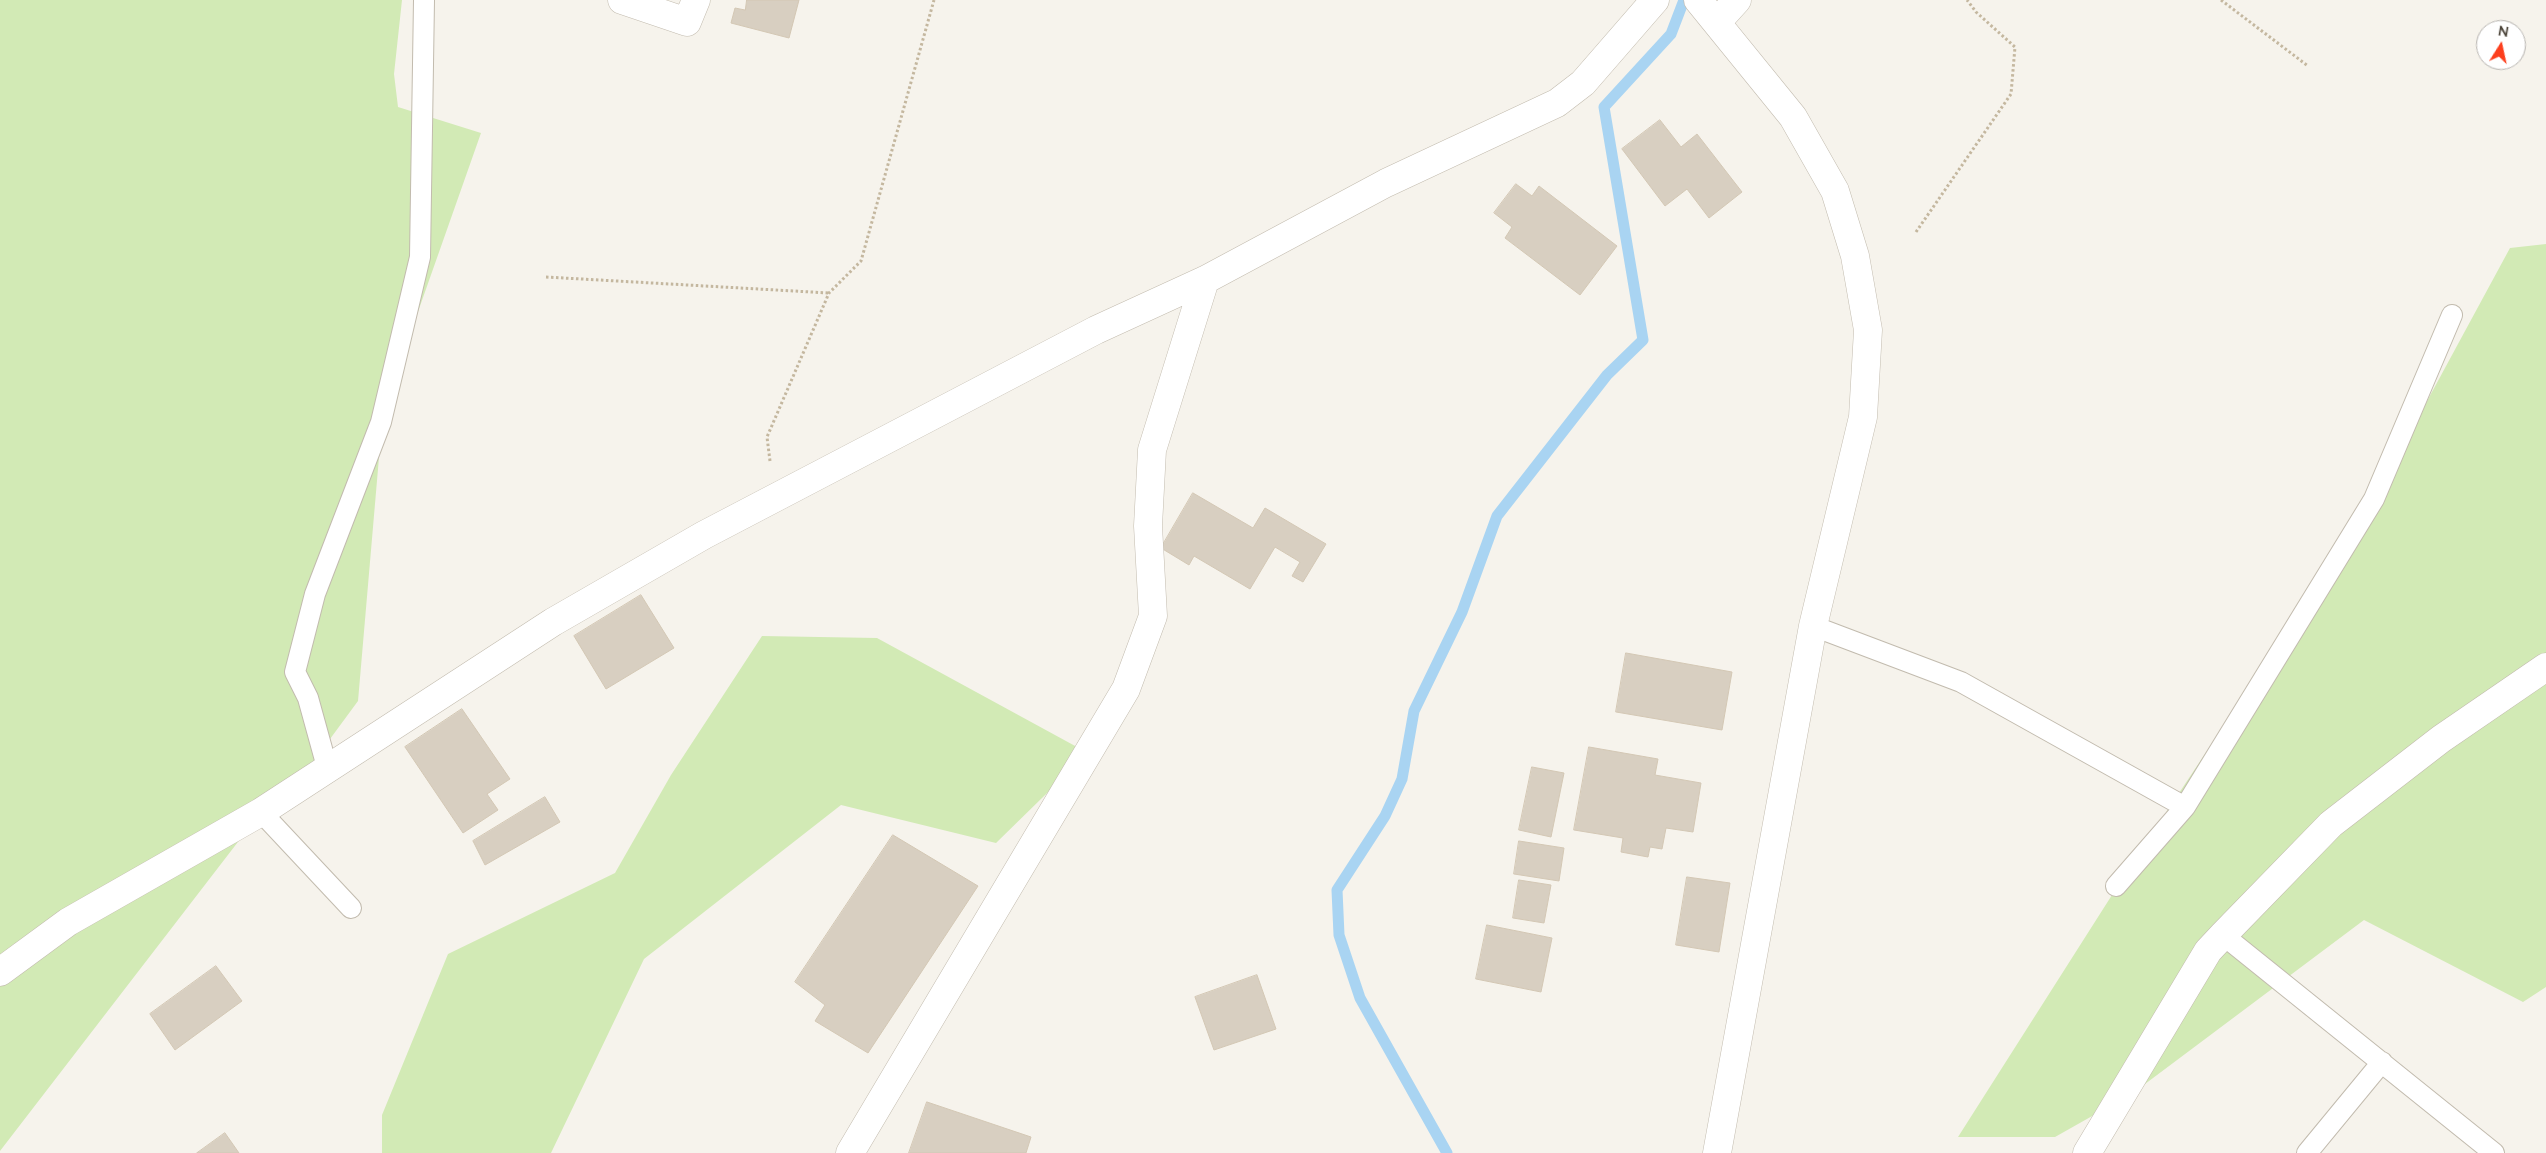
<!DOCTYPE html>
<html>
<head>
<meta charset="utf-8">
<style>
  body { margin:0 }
  #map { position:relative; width:2546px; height:1153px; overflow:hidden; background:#f6f3ec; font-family:Mulish,sans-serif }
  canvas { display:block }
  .north { position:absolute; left:2476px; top:20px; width:50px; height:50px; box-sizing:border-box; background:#fff; border:1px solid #b7b4b0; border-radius:50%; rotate:10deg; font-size:14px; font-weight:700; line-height:20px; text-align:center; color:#4b4439 }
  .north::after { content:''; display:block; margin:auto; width:18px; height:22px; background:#fc3f1d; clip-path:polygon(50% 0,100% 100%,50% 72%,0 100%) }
</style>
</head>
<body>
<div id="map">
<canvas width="2546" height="1153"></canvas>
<div class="north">N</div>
</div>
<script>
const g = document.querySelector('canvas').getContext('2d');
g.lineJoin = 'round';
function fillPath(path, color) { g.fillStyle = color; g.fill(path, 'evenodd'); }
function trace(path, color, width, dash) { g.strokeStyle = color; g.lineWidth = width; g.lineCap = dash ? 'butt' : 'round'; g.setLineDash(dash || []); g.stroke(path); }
fillPath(new Path2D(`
  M0,0H402L394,74L398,107L481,133L383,411L358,701L330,739L327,767L261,812L0,1151Z
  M2546,244V987L2523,1002L2364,920L2133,1093L2055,1137H1958L2126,873L2374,499L2510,248Z
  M762,636L877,638L1088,753L996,843L841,805L644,959L551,1153H382V1115L448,954L615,873L671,775Z`), '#d2eab5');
trace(new Path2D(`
  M1447,1153L1360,998L1339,935L1337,890L1385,816L1402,779L1414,711L1462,612L1497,516L1607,375L1643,340L1604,107L1671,34L1684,0`), '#a9d4f2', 11);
const building = new Path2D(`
  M747,0H799L789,38L731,23L735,8L745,10Z
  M1660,120L1681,147L1697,134L1742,192L1709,218L1687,189L1665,206L1622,149Z
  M1516,184L1532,196L1539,186L1617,246L1580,295L1505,238L1512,227L1494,213Z
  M1193,493L1253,528L1265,508L1326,544L1303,582L1292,576L1300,562L1275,547L1250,589L1194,556L1189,565L1161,548Z
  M641,595L674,648L606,689L574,636Z
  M1626,653L1732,672L1722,730L1616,712Z
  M462,709L510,779L487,794L498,810L463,833L405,747Z
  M1589,747L1658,759L1655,775L1701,783L1693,832L1666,828L1662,849L1650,847L1648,857L1621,852L1623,838L1574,830Z
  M1532,767L1564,773L1551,837L1519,830Z
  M545,797L560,822L485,865L473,841Z
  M893,835L978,886L868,1053L815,1021L825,1005L795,982Z
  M1519,841L1564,848L1559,881L1514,874Z
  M1687,877L1730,883L1719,952L1676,945Z
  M1519,880L1551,885L1544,923L1513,918Z
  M1487,925L1552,938L1541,992L1476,979Z
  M216,966L242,1001L175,1050L150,1014Z
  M1257,975L1276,1029L1214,1050L1195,997Z
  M927,1102L1031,1137L1026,1153H909Z
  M225,1133L239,1153H197Z`);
fillPath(building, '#d8cfc1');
trace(building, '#d3c7b4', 1);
const service = new Path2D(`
  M1813,626L1961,682L2185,807L2374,499L2452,315
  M327,767L308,698L295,672L315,594L381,422L420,257L424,0
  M261,812L351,908
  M2116,886L2185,807
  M2223,935L2494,1153
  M2307,1153L2382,1062`);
const minor = new Path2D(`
  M622,0L687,22L696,0
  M1717,22L1737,0
  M0,972L68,922L261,812L553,622L704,535L1096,330L1205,280L1386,183L1557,103L1583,83L1655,0
  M850,1153L1126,689L1153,616L1148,526L1152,450L1205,280
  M2087,1153L2208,951L2223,935L2331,824L2441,739L2546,667`);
const tertiary = new Path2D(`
  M1698,0L1793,117L1835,191L1855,256L1868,330L1863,417L1813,626L1717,1153`);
trace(service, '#c2bbae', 22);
trace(minor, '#c2bbae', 29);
trace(tertiary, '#c2bbae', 29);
trace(new Path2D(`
  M2221,0L2308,66
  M1916,232L2011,94L2015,47L1976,12L1967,0
  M546,277L829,293
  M770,461L767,437L829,293L861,261L934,0`), '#c4b79f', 3, [2.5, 2.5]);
trace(service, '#fff', 20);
trace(minor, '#fff', 28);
trace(tertiary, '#fff', 28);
</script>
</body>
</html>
